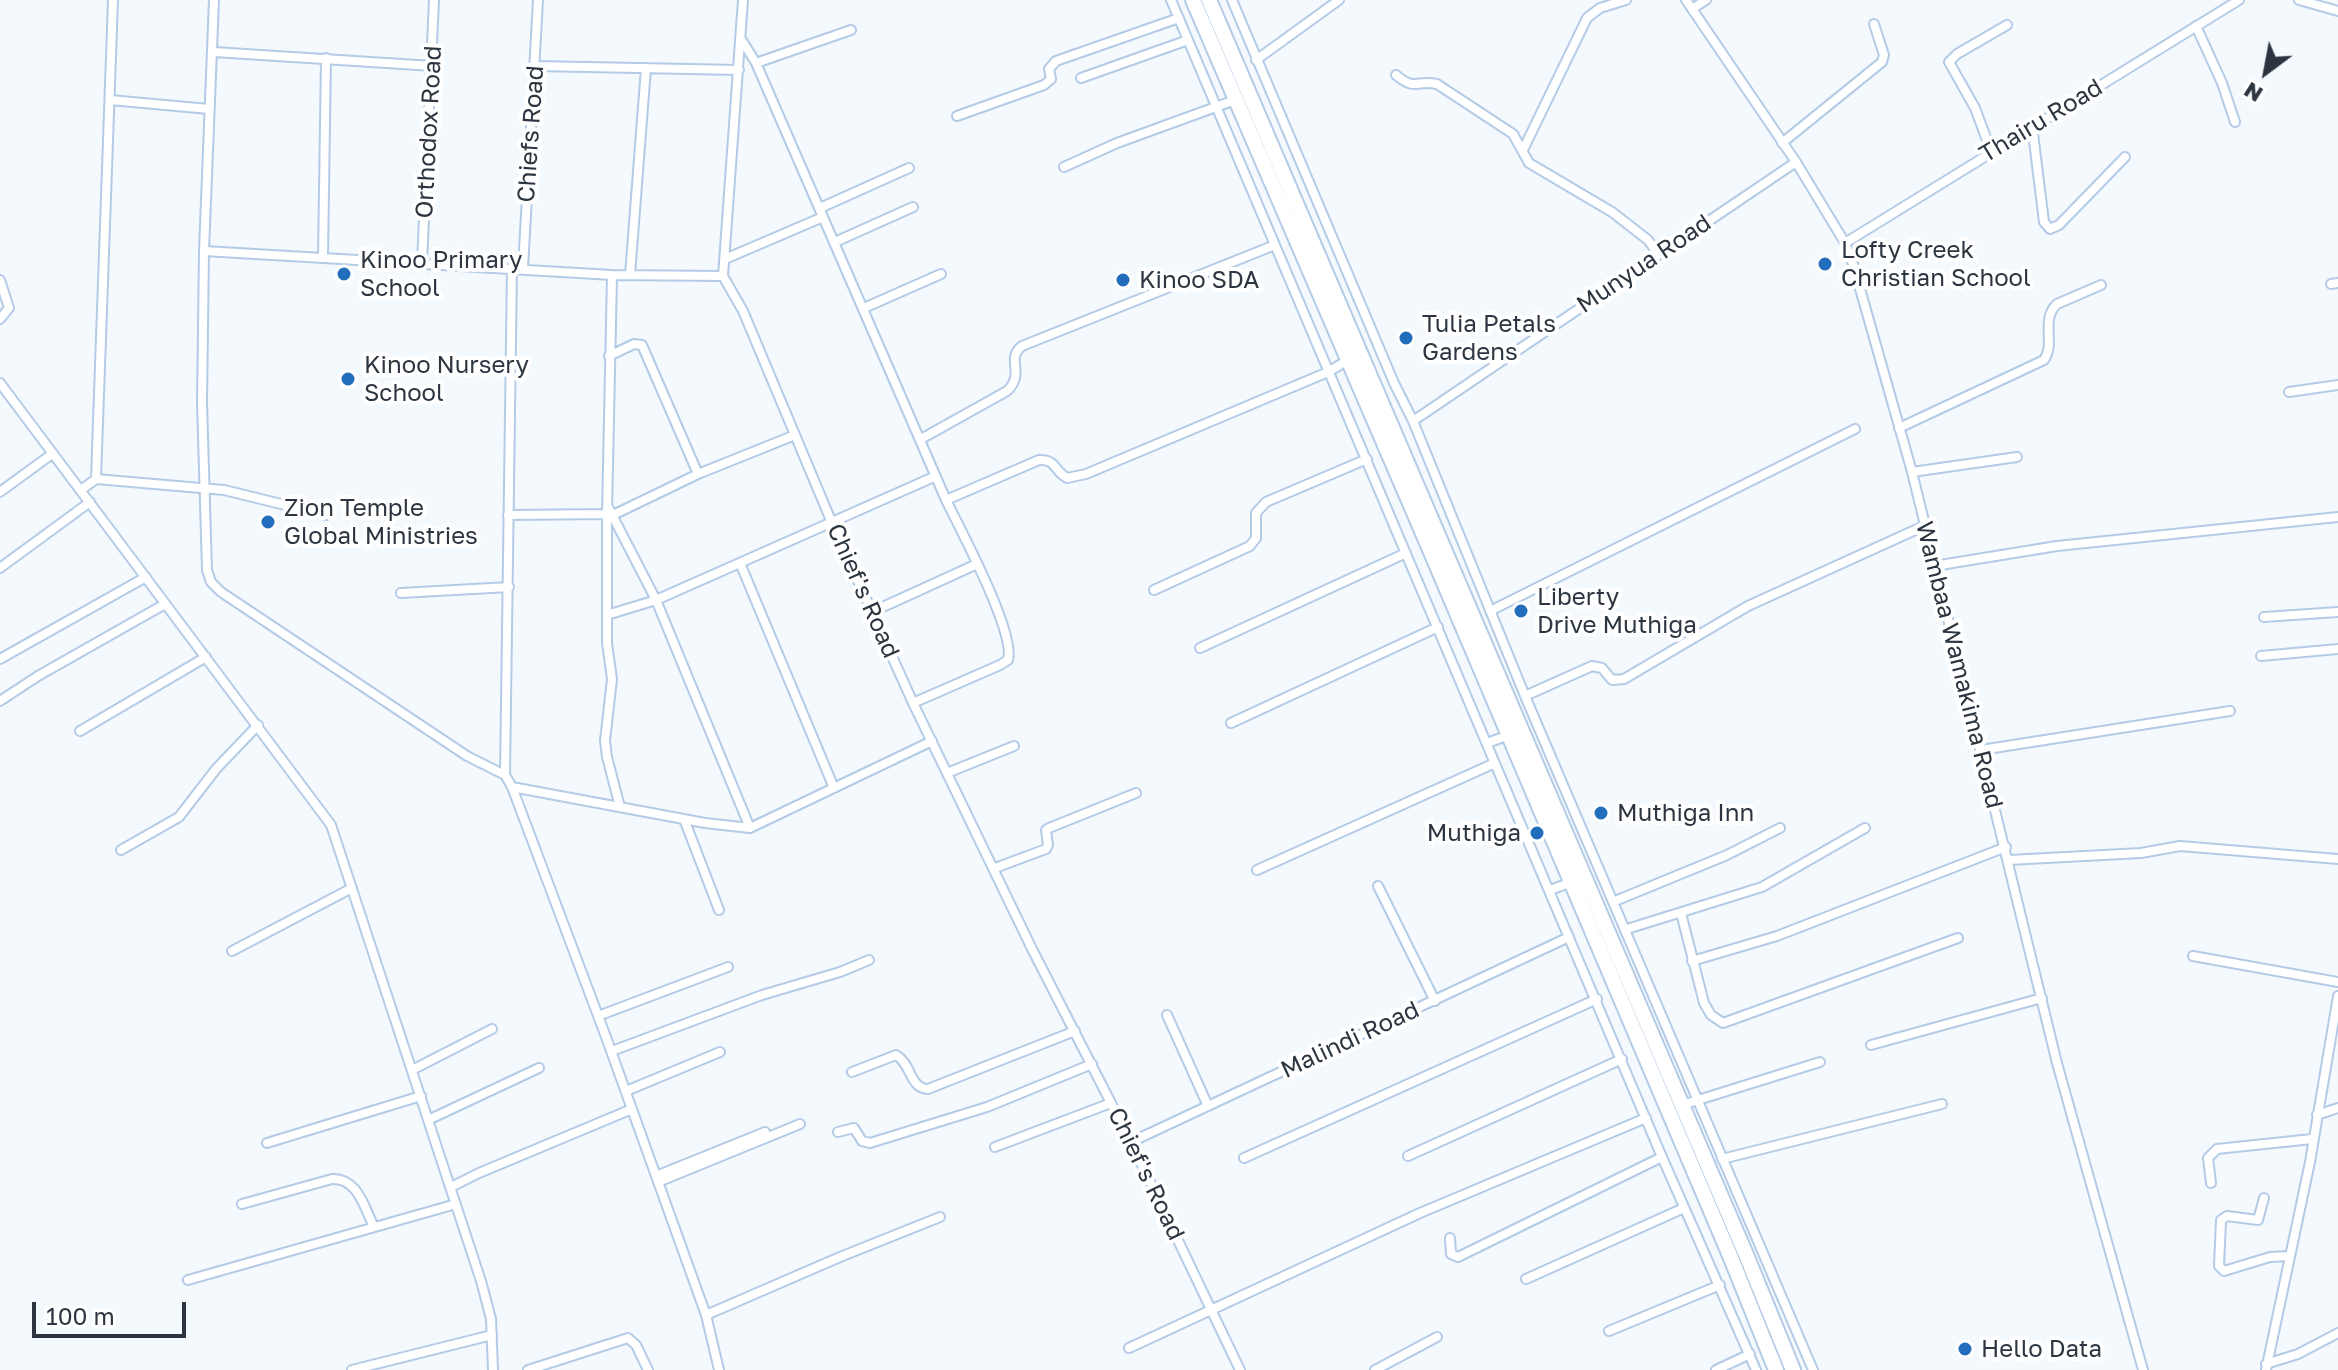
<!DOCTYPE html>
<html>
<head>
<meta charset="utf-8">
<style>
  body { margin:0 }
  #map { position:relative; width:2338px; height:1370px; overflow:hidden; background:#f4f9fe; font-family:"Golos Text",sans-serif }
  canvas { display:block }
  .north { position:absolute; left:2226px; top:32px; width:80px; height:80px; -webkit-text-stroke:6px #fff; paint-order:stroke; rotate:212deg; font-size:22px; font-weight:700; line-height:32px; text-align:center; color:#2c3540 }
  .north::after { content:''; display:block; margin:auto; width:28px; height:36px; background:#2c3540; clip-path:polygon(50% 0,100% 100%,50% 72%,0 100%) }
  .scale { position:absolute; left:32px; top:1302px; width:154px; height:36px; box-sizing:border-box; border:4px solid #2c3540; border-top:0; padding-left:10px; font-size:24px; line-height:28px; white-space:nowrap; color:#2c3540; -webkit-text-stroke:6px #fff; paint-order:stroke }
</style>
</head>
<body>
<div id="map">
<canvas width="2338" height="1370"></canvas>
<div class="north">N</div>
<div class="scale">100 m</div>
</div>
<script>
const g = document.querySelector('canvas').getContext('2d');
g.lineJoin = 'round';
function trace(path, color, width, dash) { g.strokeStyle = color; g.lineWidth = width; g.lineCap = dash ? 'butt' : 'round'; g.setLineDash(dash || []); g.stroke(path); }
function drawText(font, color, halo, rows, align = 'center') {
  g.font = font + ' "Golos Text",sans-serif'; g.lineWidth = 8; g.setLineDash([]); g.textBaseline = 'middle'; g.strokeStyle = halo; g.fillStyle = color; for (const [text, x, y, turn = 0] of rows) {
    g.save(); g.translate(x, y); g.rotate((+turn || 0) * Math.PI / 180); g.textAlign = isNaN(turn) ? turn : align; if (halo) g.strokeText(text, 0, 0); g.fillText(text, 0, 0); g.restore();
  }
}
const street = new Path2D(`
  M214,0L204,251L202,403L207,570L211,582L221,592L467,756L505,775
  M1171,0L1662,1157L1756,1370
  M1232,0L1394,383L1413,421L1525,696L1813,1370
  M1686,0L1796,162L1845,243L1853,264L1912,472L2057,1063L2143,1370
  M2299,0L2338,11
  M1692,9L1706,0
  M2196,26L2222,83L2235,122
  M741,39L756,63L946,500C960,529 1016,633 1008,660L1000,665L913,703
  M214,52L433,66
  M1256,60L1339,0
  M756,63L851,30
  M536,66L739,70
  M1396,75C1416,92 1417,79 1437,84L1513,134L1529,163L1612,212L1648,240L1658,254
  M1081,78L1188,40
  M110,100L209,109
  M957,116L1044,85L1051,79L1049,69L1056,61L1179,18
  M2032,125L2044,222L2050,229L2059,225L2125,157
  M1782,143L1882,62L1884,55L1874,24
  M1523,150L1587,18L1600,8L1626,0
  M1991,151L1975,108L1949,62L1957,54L2007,25
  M1064,167L1117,143L1235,100
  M820,208L909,168
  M835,242L913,207
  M1845,243L2239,0
  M204,251L612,275L723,276L743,311L832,523L913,703L1032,949L1131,1142L1240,1370
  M323,256L326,58
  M725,259L823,217
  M422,263L434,0
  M512,268L505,775L512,787L606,1037L706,1315L719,1370
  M523,268L538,0
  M612,275L607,514V643L612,679L605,741L607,757L620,807
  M630,275L646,68
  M723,276L743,0
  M0,280L9,308L0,319
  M2331,284L2338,283
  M864,308L941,274
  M609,356L634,344L642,345L698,474
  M0,383L331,825L481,1281L491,1319L493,1370
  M2289,392L2338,385
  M1413,421L1796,162
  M1899,428L2044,360C2056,343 2040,320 2057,304L2101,285
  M921,439L1007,391C1026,373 1005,359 1022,346L1275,245
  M1912,472L2017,457
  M96,479L224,490L326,515
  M81,490L96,479L113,0
  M0,492L52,454
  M946,500L1039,460C1056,459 1054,471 1067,478L1086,474L1328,372L1348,360
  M608,507L656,600L750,828
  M508,515L607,514
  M613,515L698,474L795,435
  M740,563L834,788
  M1934,566L2057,546L2338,517
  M0,568L90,502
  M1154,590L1250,546L1256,538V513L1266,502L1367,459
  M401,593L509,587
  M874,611L977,564
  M1490,611L1855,429
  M607,615L656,600L936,476
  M2264,617L2338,612
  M1200,648L1406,553
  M2261,656L2338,649
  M0,659L146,577
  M1525,696L1592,666L1602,668L1612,680L1624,679L1748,606L1924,526
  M0,701L38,676L165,604
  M1231,723L1438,627
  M80,731L206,657
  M1487,743L1509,735
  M1981,750L2230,711
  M947,773L1014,746
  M512,787L705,823L750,828L932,741
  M684,819L719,910
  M121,850L179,817L216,769L258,725
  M2009,860L2141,853L2180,846L2338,859
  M995,868L1046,849L1048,845L1046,830L1049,828L1136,793
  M1257,870L1495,763
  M1378,886L1435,1001
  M1550,890L1572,882
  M1615,901L1727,855L1780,828
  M1681,913L1704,1003L1711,1015L1723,1023L1958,938
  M1627,929L1762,887L1865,828
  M232,951L352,888
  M2193,956L2338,982
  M1692,961L1777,936L2006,847
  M1167,1015L1208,1106
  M598,1016L728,967
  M1871,1045L2042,998
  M612,1051L762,995L840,972L869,960
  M412,1070L492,1029
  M852,1072L896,1055C912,1064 909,1088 928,1089L1075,1031
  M626,1091L720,1052
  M1682,1105L1820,1062
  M2317,1115L2338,1108
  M428,1120L539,1068
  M838,1132L854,1128L862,1141L870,1143L987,1107L1092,1064
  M1131,1142L1569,937
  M267,1143L421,1096
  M995,1147L1111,1103
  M1408,1156L1622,1059
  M1244,1158L1597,999
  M1722,1159L1942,1104
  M656,1176L765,1132
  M658,1182L800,1124
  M2211,1183L2208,1158L2217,1149L2312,1139
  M451,1187L479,1173L632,1109
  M2264,1198L2258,1220L2227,1216L2221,1220L2219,1266L2224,1271L2270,1257L2288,1256
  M242,1204L332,1179C358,1178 364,1207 374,1227
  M1450,1238L1451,1254L1458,1257L1662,1157
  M1526,1279L1684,1208
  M188,1280L456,1204
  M706,1315L840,1257L940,1217
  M1609,1331L1720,1285
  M1129,1348L1420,1213L1646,1118
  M2266,1364L2298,1354L2338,1333
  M352,1370L492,1335
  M528,1370L628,1338L636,1345L648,1370
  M1375,1370L1437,1337
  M1716,1370L1750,1354
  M2266,1370L2310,1162L2338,996`);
const highway = new Path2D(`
  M1193,0L1431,552L1731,1258L1776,1370
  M1209,0L1747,1257L1793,1370`);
trace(street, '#b4cbe6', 12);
trace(highway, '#b4cbe6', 18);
trace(street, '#fff', 8);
trace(highway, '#fff', 14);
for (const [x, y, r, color] of [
  [1825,264,8,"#226ebd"],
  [344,274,8,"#226ebd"],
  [1123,280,8,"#226ebd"],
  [1406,338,8,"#226ebd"],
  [348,379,8,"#226ebd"],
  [268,522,8,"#226ebd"],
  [1521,611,8,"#226ebd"],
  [1601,813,8,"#226ebd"],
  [1537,833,8,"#226ebd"],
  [1965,1349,8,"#226ebd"]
]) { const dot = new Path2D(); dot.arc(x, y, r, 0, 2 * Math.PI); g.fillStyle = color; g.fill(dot); trace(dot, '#fff', 3); }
drawText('24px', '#2c3540', '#fff', [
  ["Thairu Road",2041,121,-31],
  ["Orthodox Road",429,132,-87],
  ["Chiefs Road",531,134,-86],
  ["Munyua Road",1644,264,-34],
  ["Chief's Road",863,591,66],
  ["Wambaa Wamakima Road",1959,665,76],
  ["Malindi Road",1350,1040,-25],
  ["Chief's Road",1146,1174,64]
]);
drawText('24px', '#2c3540', '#fff', [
  ["Lofty Creek",1841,250],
  ["Christian School",1841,278],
  ["Kinoo Primary",360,260],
  ["School",360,288],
  ["Kinoo SDA",1139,280],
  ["Tulia Petals",1422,324],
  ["Gardens",1422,352],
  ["Kinoo Nursery",364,365],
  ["School",364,393],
  ["Zion Temple",284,508],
  ["Global Ministries",284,536],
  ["Liberty",1537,597],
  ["Drive Muthiga",1537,625],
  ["Muthiga Inn",1617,813],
  ["Muthiga",1521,833,"right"],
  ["Hello Data",1981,1349]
], 'left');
</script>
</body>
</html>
